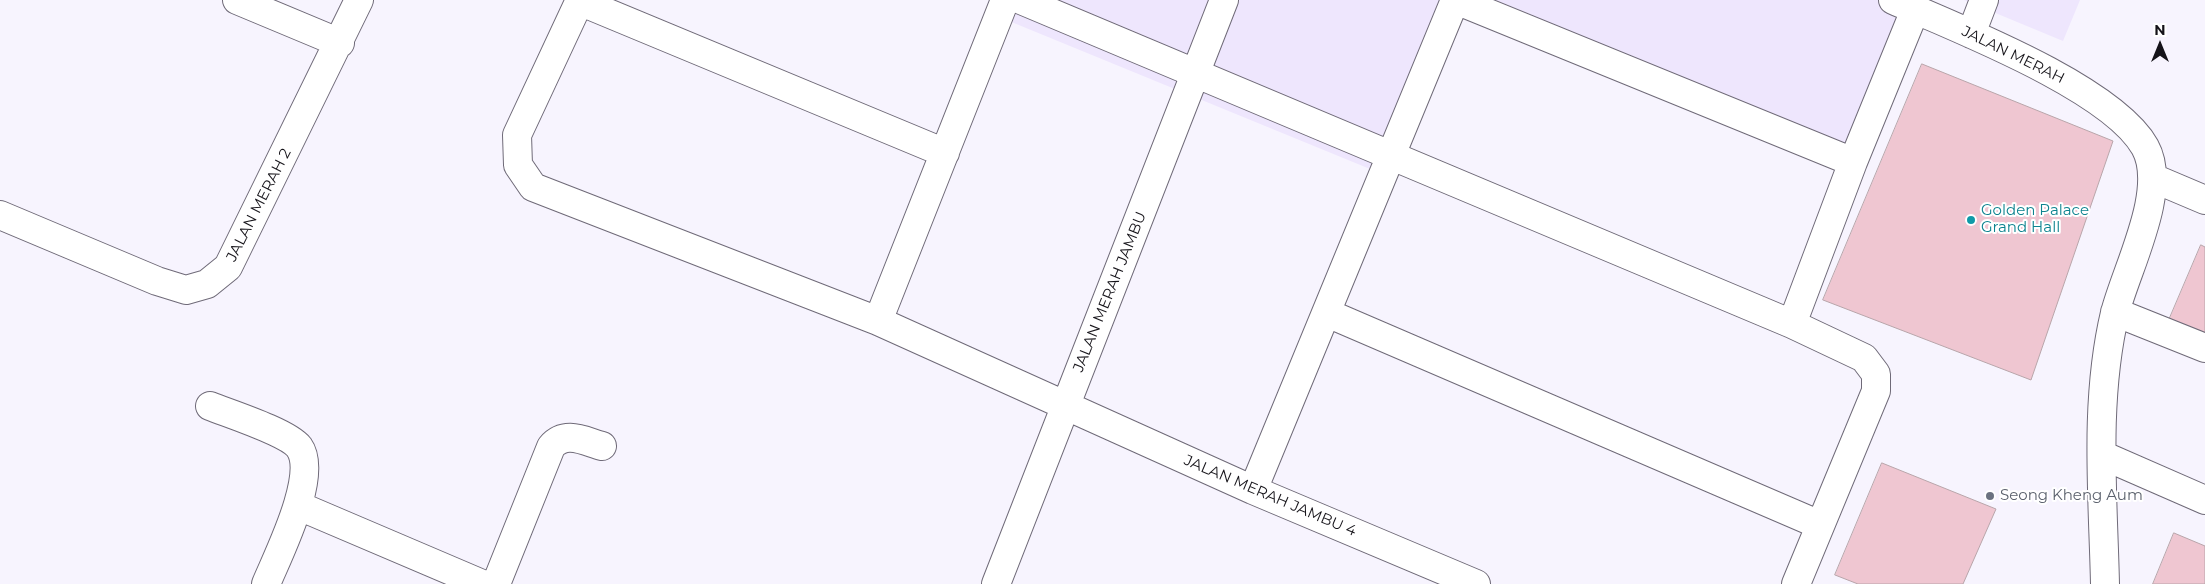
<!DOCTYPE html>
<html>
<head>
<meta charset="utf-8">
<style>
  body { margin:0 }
  #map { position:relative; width:2205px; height:584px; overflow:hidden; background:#f7f4fe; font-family:Montserrat,sans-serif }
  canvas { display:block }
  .north { position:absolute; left:2135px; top:20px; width:50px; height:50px; -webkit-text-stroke:4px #fff; paint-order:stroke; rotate:0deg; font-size:14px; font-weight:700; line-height:20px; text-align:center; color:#151319 }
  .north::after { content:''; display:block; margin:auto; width:18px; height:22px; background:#151319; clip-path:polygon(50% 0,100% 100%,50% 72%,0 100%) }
</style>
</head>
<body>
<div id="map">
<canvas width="2205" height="584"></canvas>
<div class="north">N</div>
</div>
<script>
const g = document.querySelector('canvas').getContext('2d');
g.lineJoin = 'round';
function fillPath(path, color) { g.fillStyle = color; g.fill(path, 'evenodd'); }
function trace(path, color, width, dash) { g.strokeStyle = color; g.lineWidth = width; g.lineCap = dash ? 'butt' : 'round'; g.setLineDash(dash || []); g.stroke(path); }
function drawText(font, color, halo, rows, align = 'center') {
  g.font = font + ' Montserrat,sans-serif'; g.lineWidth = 4; g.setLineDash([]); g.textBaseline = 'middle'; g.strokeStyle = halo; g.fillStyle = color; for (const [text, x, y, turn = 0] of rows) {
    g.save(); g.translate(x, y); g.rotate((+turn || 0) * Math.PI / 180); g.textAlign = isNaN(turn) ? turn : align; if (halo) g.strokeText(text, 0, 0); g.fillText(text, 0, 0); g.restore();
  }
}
fillPath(new Path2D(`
  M1017,0H1908L1841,163L1463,9L1392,178L1009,21Z
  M1964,0H2080L2063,41Z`), '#eee6fd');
const building = new Path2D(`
  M1922,64L2113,141L2031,380L1823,300Z
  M2201,245L2205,247V335L2169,320Z
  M1882,463L1996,509L1963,584H1858L1835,575Z
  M2174,533L2205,546V584H2153Z`);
fillPath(building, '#efc6d1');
trace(building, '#b8a5aa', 1);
const minor = new Path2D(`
  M237,0L340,43
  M580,0L517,135L518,165L533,187L878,321L1253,490L1476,584
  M1021,0L1792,324L1864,358L1876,374V391L1796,584
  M1456,0L1853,162
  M1893,0C1957,28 2112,88 2145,147C2169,190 2126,269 2115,313C2094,401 2103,495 2105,584
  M579,1L945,153
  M1971,34L1984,0
  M2153,178L2205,200
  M0,215L157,281L186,290L207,284L228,267L359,0
  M2115,312L2205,348
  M1327,313L1820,525
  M878,321L1005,0
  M1792,324L1853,162L1915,10
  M210,406C230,414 287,432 299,447C319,475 278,555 266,584
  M2102,455L2205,500
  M1253,490L1455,0
  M299,506L482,584
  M496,584L551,447C565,430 584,441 602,446
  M996,584L1224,0`);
trace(minor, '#6f6a78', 30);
trace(minor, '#fff', 28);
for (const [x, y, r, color] of [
  [1971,220,5,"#0f9aa8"],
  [1990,496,5,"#6b7280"]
]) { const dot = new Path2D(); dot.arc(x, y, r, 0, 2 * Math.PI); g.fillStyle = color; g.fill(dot); trace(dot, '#fff', 2); }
drawText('15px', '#151319', '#fff', [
  ["JALAN MERAH",2013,55,26],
  ["JALAN MERAH 2",259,205,-63],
  ["JALAN MERAH JAMBU",1110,292,-68],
  ["JALAN MERAH JAMBU 4",1270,496,23]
]);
drawText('15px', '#0d838f', '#fff', [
  ["Golden Palace",1981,211],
  ["Grand Hall",1981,228]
], 'left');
drawText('15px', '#5b616d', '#fff', [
  ["Seong Kheng Aum",2000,496]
], 'left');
</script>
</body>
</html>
